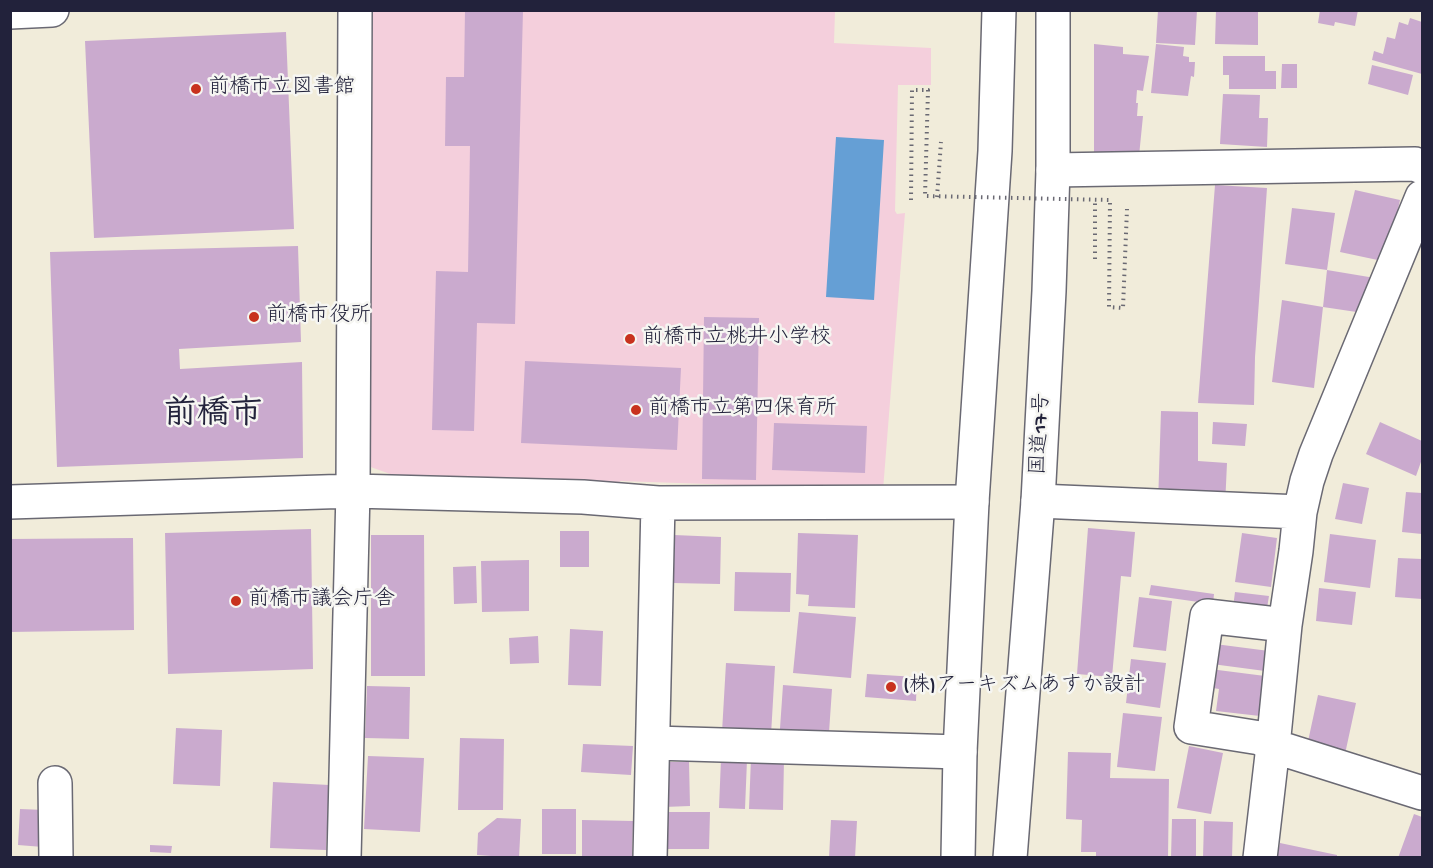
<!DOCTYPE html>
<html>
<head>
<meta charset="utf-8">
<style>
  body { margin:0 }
  #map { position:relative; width:1433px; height:868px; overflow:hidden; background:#f1ecda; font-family:"Gochi Hand",sans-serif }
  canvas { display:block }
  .frame { position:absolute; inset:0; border:12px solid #22223b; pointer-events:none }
</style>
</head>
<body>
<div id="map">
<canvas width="1433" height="868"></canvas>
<div class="frame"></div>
</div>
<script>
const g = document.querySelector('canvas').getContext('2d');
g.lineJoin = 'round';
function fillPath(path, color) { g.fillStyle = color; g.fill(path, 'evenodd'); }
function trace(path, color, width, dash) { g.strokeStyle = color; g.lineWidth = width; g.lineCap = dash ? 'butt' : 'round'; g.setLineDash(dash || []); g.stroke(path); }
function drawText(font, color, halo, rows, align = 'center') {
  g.font = font + ' "Gochi Hand","Klee One",sans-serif'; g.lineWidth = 5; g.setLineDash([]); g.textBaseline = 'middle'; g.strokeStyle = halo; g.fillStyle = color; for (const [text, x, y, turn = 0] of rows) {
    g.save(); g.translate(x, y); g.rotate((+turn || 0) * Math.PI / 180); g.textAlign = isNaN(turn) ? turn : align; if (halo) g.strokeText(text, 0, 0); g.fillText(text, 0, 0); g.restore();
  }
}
fillPath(new Path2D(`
  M363,11H835L834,43L931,48V85H898L895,211L897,214L905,213L883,490L620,481L616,492L407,480L365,465Z`), '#f4cfdc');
fillPath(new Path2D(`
  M836,137L884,140L874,300L826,297Z`), '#659fd5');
fillPath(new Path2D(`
  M465,10H523L515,324L477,323L474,431L432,430L436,271L468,272L470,146H445L446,77H464Z
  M1158,10H1197L1195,45L1156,43Z
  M1216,10H1258V45L1215,44Z
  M1320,10H1358L1355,26L1335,22L1334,26L1318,23Z
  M1410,18L1422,22V74L1372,60L1374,51L1383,54L1387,37L1395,39L1399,22L1408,25Z
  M286,32L294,229L94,238L85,41Z
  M1094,44L1123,47V54L1149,56L1143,91L1137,90L1136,103H1138L1137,116H1143L1139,156L1094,152Z
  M1156,44L1184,47L1183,56L1189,57V62H1195L1194,77L1191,76L1188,96L1151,93Z
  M1223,56H1265V71H1276V89H1229V75H1223Z
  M1282,64H1297V88H1281Z
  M1372,65L1413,75L1408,95L1368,84Z
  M1223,94L1260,95L1259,118H1268L1267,147L1220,144Z
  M1215,185L1267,188L1255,357L1254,405L1198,403Z
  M1355,190L1400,200L1387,262L1340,252Z
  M1292,208L1335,213L1327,270L1375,278L1370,314L1323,307L1327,270L1285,264Z
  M298,246L301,342L179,349L180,369L302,362L303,458L57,467L50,252Z
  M1282,300L1323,307L1314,388L1272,382Z
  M704,317L759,318L756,480L702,479Z
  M525,361L681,368L677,450L521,443Z
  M1161,411L1198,412V461L1227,463L1225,506L1158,504Z
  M1213,422L1247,424L1245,446L1212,444Z
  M1380,422L1422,441V459L1416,476L1366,454Z
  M774,423L867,426L865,473L772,470Z
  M1343,483L1369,488L1362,524L1335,519Z
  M1406,492L1422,493V534L1402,532Z
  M1088,528L1135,532L1131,577L1121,576L1112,677L1077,674Z
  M311,529L313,669L168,674L165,533Z
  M560,531H589V567H560Z
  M798,533L858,535L855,608L808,606L809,595L796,594Z
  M1242,533L1277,538L1271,587L1235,582Z
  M1330,534L1376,540L1370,588L1324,582Z
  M371,535H424L425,676H371Z
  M674,535L721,537L720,584L673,583Z
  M133,538L134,630L10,632V539Z
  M1398,558L1422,559V599L1395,597Z
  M529,560V611L482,612L481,561Z
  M476,566L477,603L454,604L453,567Z
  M735,572L791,573L790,612L734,611Z
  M1151,585L1214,594L1213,604L1149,595Z
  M1319,588L1356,592L1352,625L1316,621Z
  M1235,592L1269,596L1265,620L1232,615Z
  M1139,597L1172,601L1166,651L1133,647Z
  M799,612L856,617L851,678L793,673Z
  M570,629L603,631L601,686L568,685Z
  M538,636L539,663L510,664L509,638Z
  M1215,644L1269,651L1265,671L1212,664Z
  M1131,659L1166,663L1160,708L1126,703Z
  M726,663L775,666L771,735L722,732Z
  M1210,669L1265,676L1260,716L1216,711L1219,689L1207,687Z
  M867,674L917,677L916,701L865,697Z
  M783,685L832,689L828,747L779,743Z
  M367,686L410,687L409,739L365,738Z
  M1318,695L1356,703L1345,754L1307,746Z
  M1123,713L1162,717L1155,771L1117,767Z
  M176,728L222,730L220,786L173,784Z
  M460,738L504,739L503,810H458Z
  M583,744L633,746L631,775L581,772Z
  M1189,746L1223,753L1211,814L1177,808Z
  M1068,752L1111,753L1110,778L1169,779L1168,858H1096V852H1081L1082,820L1066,819Z
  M368,756L424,758L420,832L364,829Z
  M751,758L784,759L783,810L749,809Z
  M721,759L747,760L745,809L719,808Z
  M664,762H689L690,806L664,807Z
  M273,782L329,785L326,850L270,848Z
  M20,809L45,810L43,847L18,845Z
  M542,809H576V854H542Z
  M664,812H710L709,849H664Z
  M1414,814L1422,817V858H1398Z
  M497,818L521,819L519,858L477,855L478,833Z
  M1172,819H1196V858H1171Z
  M582,820L633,821L632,858L582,856Z
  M831,820L857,821L855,858H829Z
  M1204,821L1233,822L1232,858H1203Z
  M1280,843L1337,855V858H1277Z
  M150,845L172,846L171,853L150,852Z`), '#caaace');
const minor = new Path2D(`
  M10,12L52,10
  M1053,170L1415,164L1422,167
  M1038,501L1300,512
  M10,502L353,491L583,497L658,503L972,502
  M1285,625L1207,616L1191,727L1260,738L1273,746L1422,793
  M654,743L960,752
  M55,783L56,858
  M344,858L353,491L355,10
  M650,858L658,503
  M1260,858L1273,746L1285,625L1296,551L1300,512L1307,481L1316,454L1422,197`);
const highway = new Path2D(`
  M958,858L960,752L972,502L995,151L999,10
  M1010,858L1038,501L1049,291L1053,170V10`);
trace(minor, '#6a6973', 36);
trace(highway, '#6a6973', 36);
trace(new Path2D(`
  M937,197L941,142
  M1095,259V199`), '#6a6973', 4, [1.5, 4.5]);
trace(minor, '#fff', 33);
trace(highway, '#fff', 33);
trace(new Path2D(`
  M911,200L912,90H928L925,196L1110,200L1109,307L1123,308L1127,209`), '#6a6973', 4, [1.5, 4.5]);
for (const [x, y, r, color] of [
  [196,89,6,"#c8321e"],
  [254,317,6,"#c8321e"],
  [630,339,6,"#c8321e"],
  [636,410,6,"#c8321e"],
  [236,601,6,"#c8321e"],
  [891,687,6,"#c8321e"]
]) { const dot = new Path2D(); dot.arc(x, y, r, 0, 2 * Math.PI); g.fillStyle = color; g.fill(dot); trace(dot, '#f6f6f2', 2); }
drawText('21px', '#22223b', '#f6f6f2', [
  ["前橋市立図書館",208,89],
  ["前橋市役所",266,317],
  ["前橋市立桃井小学校",642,339],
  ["前橋市立第四保育所",648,410],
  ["前橋市議会庁舎",248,601],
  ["(株)アーキズムあすか設計",903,687]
], 'left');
drawText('21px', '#22223b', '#f6f6f2', [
  ["国道17号",1042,434,-87]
]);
drawText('bold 33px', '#22223b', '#f6f6f2', [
  ["前橋市",213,417]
]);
</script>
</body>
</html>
